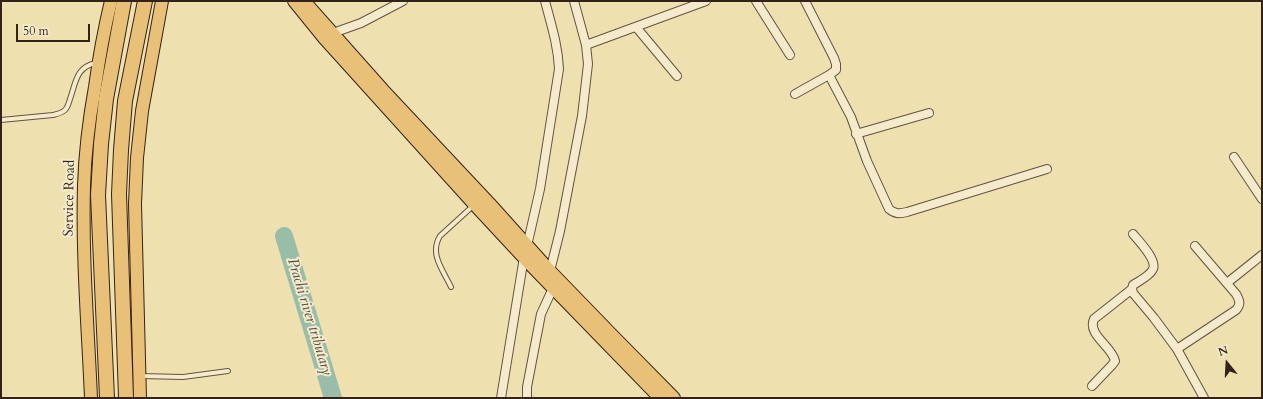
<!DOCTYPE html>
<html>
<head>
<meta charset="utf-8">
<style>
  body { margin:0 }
  #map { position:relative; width:1263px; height:399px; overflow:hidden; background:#efe0b0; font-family:Cardo,serif }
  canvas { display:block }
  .frame { position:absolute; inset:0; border:2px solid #33221a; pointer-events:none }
  .north { position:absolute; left:1207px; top:343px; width:40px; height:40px; -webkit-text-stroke:3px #f5ebcc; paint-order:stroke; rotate:342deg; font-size:11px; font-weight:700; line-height:16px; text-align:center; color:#33221a }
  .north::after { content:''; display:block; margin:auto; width:14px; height:18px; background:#33221a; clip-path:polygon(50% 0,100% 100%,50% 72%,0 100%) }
  .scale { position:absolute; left:16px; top:24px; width:74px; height:18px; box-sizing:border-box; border:2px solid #33221a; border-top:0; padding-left:5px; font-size:12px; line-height:14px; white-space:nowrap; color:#33221a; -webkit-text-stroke:3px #f5ebcc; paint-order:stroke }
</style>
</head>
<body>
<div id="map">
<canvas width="1263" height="399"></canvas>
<div class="frame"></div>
<div class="north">N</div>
<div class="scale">50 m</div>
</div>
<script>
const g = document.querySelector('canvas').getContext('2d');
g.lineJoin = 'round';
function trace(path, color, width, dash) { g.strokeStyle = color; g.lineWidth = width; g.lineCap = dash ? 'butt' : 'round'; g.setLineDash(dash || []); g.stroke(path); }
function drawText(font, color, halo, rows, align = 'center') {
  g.font = font + ' Cardo,serif'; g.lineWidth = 4; g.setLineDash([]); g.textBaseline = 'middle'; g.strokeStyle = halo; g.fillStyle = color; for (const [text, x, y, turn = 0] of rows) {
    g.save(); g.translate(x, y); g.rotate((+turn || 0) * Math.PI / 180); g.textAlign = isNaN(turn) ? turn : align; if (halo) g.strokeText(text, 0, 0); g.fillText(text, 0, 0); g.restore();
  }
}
trace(new Path2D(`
  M284,236L333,398`), '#9abdaa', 18);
const lane = new Path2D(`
  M1,120L53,115C57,114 62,113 65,110C68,107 69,102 70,99C76,82 76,67 96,63
  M451,287C443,270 429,254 440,236L474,205
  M140,376L183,377L228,371`);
const street = new Path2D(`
  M756,1L790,55
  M636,27L677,76
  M333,33L361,23L403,1
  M586,45L706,1
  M829,75L851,117L867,161L889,209C895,214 899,214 907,212L1047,169
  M795,94L829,75L836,70V64L834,58L805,1
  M856,134L929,113
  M1234,157L1262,199
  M1133,234C1139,241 1157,260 1153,269C1150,276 1139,281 1133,285L1132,289L1133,293L1154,318L1177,349L1204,398
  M527,246L540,189L559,69C558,45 551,24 545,1
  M550,271L560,231L582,116L588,64L586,45L574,1
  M1227,283L1262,255
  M1177,349L1236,310C1241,304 1240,301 1236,294L1195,246
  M1092,386L1112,365L1115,361C1112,346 1087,335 1094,319L1132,289
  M501,398L524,257
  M527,398V387L541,314L553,288`);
const primary = new Path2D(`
  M294,1L324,38L474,204L526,260L660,398
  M304,1L383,90L490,204L550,271L612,335L674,398
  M91,398C88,328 82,257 84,186C85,153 89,120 95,87C99,58 104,30 111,1
  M140,398L135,204L137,158L142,111L162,1`);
const highway = new Path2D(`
  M107,398L98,195L101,144L106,99L124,1
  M126,398L119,194L121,150L125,101L145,1`);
trace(lane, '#625240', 6);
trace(street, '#625240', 10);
trace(primary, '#33221a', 14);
trace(highway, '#33221a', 16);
trace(lane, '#f5ebcc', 4);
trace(street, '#f5ebcc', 8);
trace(primary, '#e8c078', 12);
trace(highway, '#e8c078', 14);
drawText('14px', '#33221a', '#f5ebcc', [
  ["Service Road",70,198,-89]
]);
drawText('italic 15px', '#525045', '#f5ebcc', [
  ["Prachi river tributary",309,317,73]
]);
</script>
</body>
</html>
